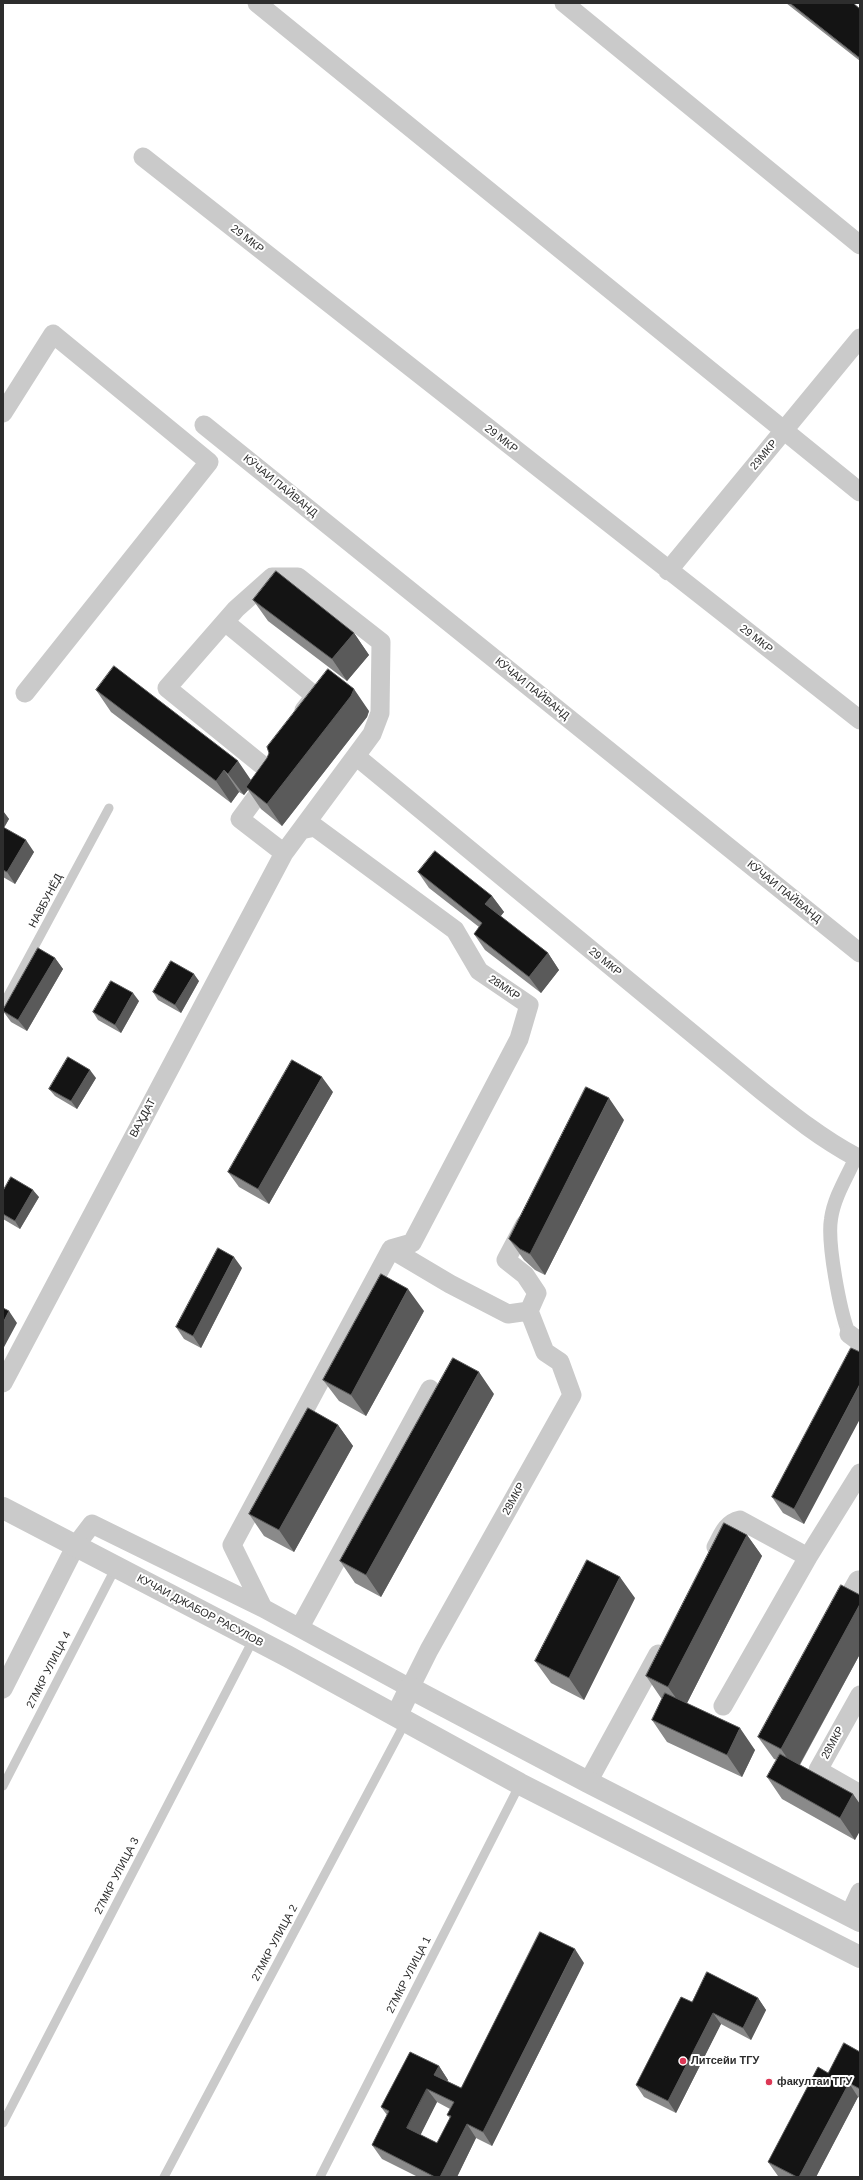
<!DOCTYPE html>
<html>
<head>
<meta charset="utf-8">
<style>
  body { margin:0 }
  #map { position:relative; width:863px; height:2180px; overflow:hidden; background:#fff; font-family:Arial,sans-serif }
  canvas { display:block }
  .frame { position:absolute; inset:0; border:4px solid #2d2d2d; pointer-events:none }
</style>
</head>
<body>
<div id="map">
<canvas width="863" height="2180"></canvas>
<div class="frame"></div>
</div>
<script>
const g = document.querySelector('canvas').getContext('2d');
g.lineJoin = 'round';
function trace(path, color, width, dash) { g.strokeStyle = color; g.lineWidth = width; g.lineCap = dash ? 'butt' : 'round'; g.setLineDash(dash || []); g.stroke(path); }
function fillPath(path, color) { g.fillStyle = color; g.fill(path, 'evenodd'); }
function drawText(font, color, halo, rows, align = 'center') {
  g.font = font + ' Arial,sans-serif'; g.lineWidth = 4; g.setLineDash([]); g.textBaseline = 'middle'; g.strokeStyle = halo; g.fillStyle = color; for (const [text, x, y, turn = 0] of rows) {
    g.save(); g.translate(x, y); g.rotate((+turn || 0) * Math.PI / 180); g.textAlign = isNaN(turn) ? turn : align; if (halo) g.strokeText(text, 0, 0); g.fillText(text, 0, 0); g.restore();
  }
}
trace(new Path2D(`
  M3,1005L109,808
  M3,1786L116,1567
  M3,2123L253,1640
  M164,2177L406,1721
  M320,2177L520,1784`), '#cacaca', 9);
trace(new Path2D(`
  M849,1334C840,1311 827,1243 831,1219C834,1197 847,1177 856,1157`), '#cacaca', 14);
trace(new Path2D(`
  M257,3L860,492
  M564,3L860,245
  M143,157L860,720
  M3,413L53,334L209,462L25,693
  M204,425L860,953
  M668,571L860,338
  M225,622L315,696L304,710
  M357,757L762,1091C792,1115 822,1139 856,1157
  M284,853L240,819L273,774L167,688L236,609L272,577H298L381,642L380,713L372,734L301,830
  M525,1224L506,1260L525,1275L537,1293L529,1311L508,1314L450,1284L391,1249L232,1545L263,1608L410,1688L429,1650L572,1395L560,1362L545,1352L529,1311
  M849,1334L860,1342
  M3,1383L284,853L301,830L315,827L455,930L479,971L529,1005L519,1039L412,1243L391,1249
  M716,1547C722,1536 726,1523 740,1520L808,1557L723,1706
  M808,1557L860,1473
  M839,1614L858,1580L860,1581
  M300,1627L430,1389
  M3,1689L76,1545L92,1524L263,1608
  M860,1695L818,1770L860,1794
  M588,1782L658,1654
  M849,1916L860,1892`), '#cacaca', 19);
trace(new Path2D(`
  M3,1508L287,1656L520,1784L860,1957
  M397,1715L410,1688L588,1782L860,1921`), '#cacaca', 22);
fillPath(new Path2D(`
  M786,3H853L860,9V61Z
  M253,600L354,633L369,655L347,681L268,621Z
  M96,690L251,780L369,711L367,717L282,826L261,809L248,790L244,795L239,792L231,803L111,712Z
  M3,811L9,819L4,828L34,852L15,884L3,877Z
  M418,872L492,896L504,912L500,916L548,953L559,970L541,993L485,950L474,934L479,927L429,888Z
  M55,958L63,969L27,1031L11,1022L3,1011V1010Z
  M199,981L181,1013L158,1000L153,992Z
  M139,1001L121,1033L98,1020L93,1012Z
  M96,1078L77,1109L55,1096L49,1089Z
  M333,1092L269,1204L239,1187L228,1172Z
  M624,1120L545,1275L535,1270L524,1260L509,1239Z
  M3,1191L39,1197L20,1229L3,1219Z
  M242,1268L201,1348L184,1339L176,1327Z
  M424,1311L366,1416L339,1401L323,1380Z
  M851,1348L804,1524L783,1513L772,1497Z
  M494,1394L381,1597L355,1583L340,1561Z
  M338,1425L353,1446L294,1552L264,1536L249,1514Z
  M747,1535L762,1556L687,1703L755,1750L742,1777L667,1742L652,1720L662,1698H661L646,1676Z
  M860,1595V1654L800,1765L860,1804L855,1840L782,1799L767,1777L777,1760L774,1759L758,1737Z
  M635,1598L584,1700L551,1683L535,1661Z
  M584,1963L492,2146L476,2138L457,2177H418L382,2159L372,2145L387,2115L381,2107L439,2066L448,2080L447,2081L461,2088ZM437,2102L450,2109L447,2115L450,2118L437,2143L420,2135Z
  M758,1998L766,2010L751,2040L721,2024L676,2113L644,2097L636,2085L692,2002Z
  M860,2052V2098L858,2097L816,2177H780L778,2176L768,2162L828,2073Z`), '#8a8a8a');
fillPath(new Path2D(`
  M354,633L369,655L347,681L332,659Z
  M354,689L369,711L367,717L282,826L267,804Z
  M238,761L253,783L246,787L248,790L244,795L228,774Z
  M224,770L239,792L231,803L216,781Z
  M3,811L9,819L3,829Z
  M26,840L34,852L15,884L7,872Z
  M492,896L504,912L497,921L485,904Z
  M548,953L559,970L541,993L529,977Z
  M55,958L63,969L27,1031L18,1020Z
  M194,974L199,981L181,1013L175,1005Z
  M133,993L139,1001L121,1033L115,1025Z
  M90,1070L96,1078L77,1109L71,1101Z
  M322,1077L333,1092L269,1204L258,1189Z
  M609,1098L624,1120L545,1275L530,1254Z
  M33,1190L39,1197L20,1229L15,1221Z
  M234,1257L242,1268L201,1348L193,1336Z
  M408,1289L424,1311L366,1416L351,1395Z
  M9,1311L17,1323L3,1349V1323Z
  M479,1372L494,1394L381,1597L366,1575Z
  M860,1384V1419L804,1524L794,1509Z
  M338,1425L353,1446L294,1552L279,1530Z
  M747,1535L762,1556L684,1709L668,1687Z
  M620,1577L635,1598L584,1700L569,1678Z
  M860,1604V1654L796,1771L781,1749Z
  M740,1728L755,1750L742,1777L727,1755Z
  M853,1794L860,1804V1831L855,1840L840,1818Z
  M575,1949L584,1963L492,2146L483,2132Z
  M758,1998L766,2010L751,2040L743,2028Z
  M713,2013L721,2024L676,2113L668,2101Z
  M439,2066L448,2080L444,2088L434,2075Z
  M849,2083L858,2097L816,2177H799Z
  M427,2089L437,2102L417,2142L407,2128Z
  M467,2124L476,2138L457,2177H440Z`), '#5a5a5a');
const building = new Path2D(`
  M790,3H853L860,9V58Z
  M276,571L354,633L332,659L253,600Z
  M114,666L238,761L228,774L224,770L216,781L96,690Z
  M328,669L354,689L351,696L267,804L246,787L267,758L269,753L267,747Z
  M3,827L26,840L7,872L3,870Z
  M435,851L492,896L485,904L548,953L529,977L474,934L482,923L418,872Z
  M38,948L55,958L18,1020L3,1011V1010Z
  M171,961L194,974L175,1005L153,992Z
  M111,981L133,993L115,1025L93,1012Z
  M68,1057L90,1070L71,1101L49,1089Z
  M292,1060L322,1077L258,1189L228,1172Z
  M586,1087L609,1098L530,1254L520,1249L509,1239Z
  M11,1177L33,1190L15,1221L3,1214V1191Z
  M218,1248L234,1257L193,1336L176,1327Z
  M381,1274L408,1289L351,1395L323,1380Z
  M3,1308L9,1311L3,1323Z
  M851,1348L860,1352V1384L794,1509L772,1497Z
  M453,1358L479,1372L366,1575L340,1561Z
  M308,1408L338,1425L279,1530L249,1514Z
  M724,1523L747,1535L668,1687L646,1676Z
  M587,1560L620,1577L569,1678L535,1661Z
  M841,1585L860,1595V1604L781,1749L758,1737Z
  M665,1693L740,1728L727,1755L652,1720Z
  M780,1754L853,1794L840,1818L767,1777Z
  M540,1932L575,1949L483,2132L467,2124L440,2177H435L372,2145L389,2111L381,2107L410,2052L439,2066L434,2075L461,2088ZM427,2089L454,2102L447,2115L451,2116L437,2143L407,2128Z
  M707,1972L758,1998L743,2028L713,2013L668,2101L636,2085L681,1997L692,2002Z
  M844,2043L860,2052V2089L849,2083L799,2177H797L768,2162L818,2067L828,2073Z`);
fillPath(building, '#141414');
trace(building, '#5a5a5a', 1);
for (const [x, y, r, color] of [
  [683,2061,4,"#dc3755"],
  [769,2082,4,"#dc3755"]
]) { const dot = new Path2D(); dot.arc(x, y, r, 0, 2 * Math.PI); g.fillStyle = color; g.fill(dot); trace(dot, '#fff', 1.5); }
drawText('11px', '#2d2d2d', '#fff', [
  ["29 МКР",247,239,38],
  ["29 МКР",501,439,38],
  ["29МКР",764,455,-50],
  ["КӮЧАИ ПАЙВАНД",280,486,39],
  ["29 МКР",756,639,38],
  ["КӮЧАИ ПАЙВАНД",532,689,39],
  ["КӮЧАИ ПАЙВАНД",784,892,39],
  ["НАВБУНЁД",46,901,-62],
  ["29 МКР",605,962,39],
  ["28МКР",504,988,34],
  ["ВАҲДАТ",143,1118,-62],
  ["28МКР",514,1499,-61],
  ["КУЧАИ ДЖАБОР РАСУЛОВ",200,1611,28],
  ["27МКР УЛИЦА 4",49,1670,-63],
  ["28МКР",833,1743,-61],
  ["27МКР УЛИЦА 3",117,1876,-63],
  ["27МКР УЛИЦА 2",275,1943,-62],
  ["27МКР УЛИЦА 1",409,1975,-63]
]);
drawText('bold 11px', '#2d2d2d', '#fff', [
  ["Литсейи ТГУ",691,2061],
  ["факултаи ТГУ",777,2082]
], 'left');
</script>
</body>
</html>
